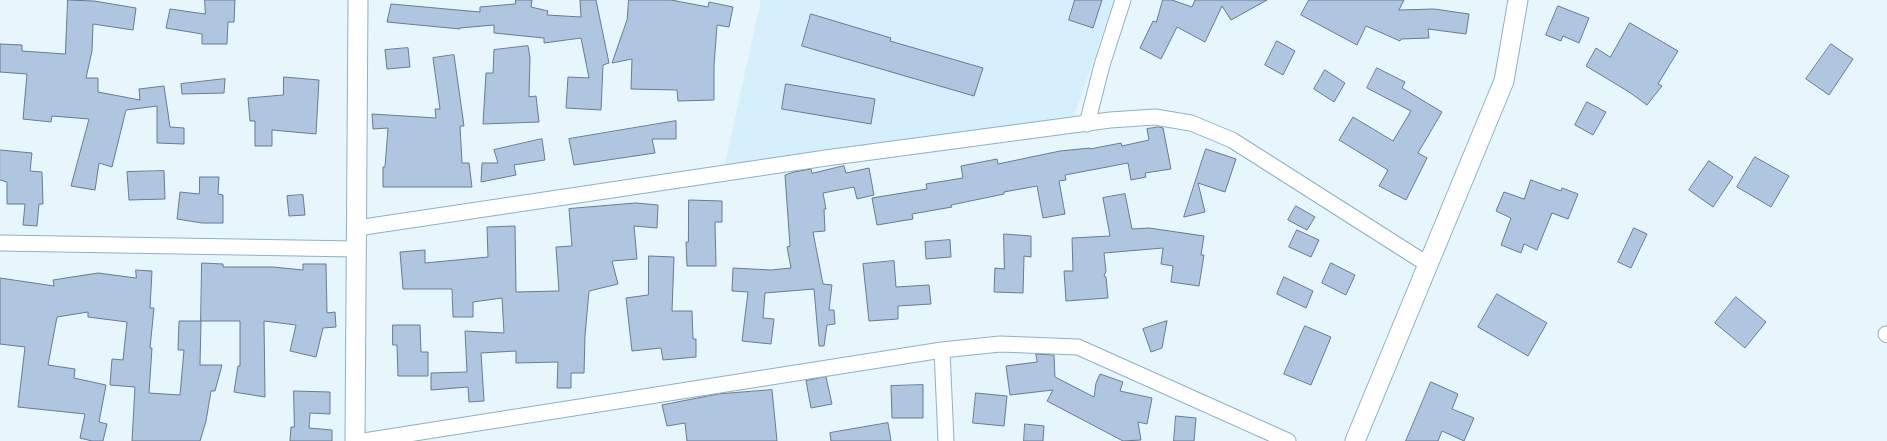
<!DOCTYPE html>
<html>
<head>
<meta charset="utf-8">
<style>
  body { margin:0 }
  canvas { display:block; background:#e7f5fc }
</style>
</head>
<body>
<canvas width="1887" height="441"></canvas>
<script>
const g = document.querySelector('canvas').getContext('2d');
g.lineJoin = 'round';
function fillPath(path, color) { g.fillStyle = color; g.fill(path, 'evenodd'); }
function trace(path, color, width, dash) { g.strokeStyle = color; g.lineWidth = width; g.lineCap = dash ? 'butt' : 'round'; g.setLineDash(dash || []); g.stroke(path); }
fillPath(new Path2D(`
  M761,0H1114L1070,128L724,168Z`), '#d5f0fc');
const building = new Path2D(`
  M68,0L94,1L136,8L133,30L93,24L92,51L86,78H98V92L140,100L139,89L164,86L170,127L184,128V144L157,143V106L126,110L112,167L99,163L95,190L71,186L89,119L52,116L51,122L23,119L27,74L0,72V44L22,45V51L65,54Z
  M205,0H235L234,22H228L227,44H202V34L166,28L170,9L205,14Z
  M516,0H532L531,7L548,11L547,15L581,17L580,0H596L609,63L603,65L601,110L566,108L568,77L589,78L581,38L544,43V38L494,33V25L460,28V29L387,22L391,4L480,12V7L515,4Z
  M629,0H671L708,7L709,2L733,7L729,27L717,25L714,66V100L678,101L677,90L631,89L632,59L612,63L627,20Z
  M1075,0H1102L1093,28L1069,20Z
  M1163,0H1172L1192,7L1195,0H1267L1231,20L1222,6L1205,42L1177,27L1161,59L1140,48L1153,21L1156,22Z
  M1309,0H1404L1399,10L1434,9L1469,14L1466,34L1428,29L1429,38L1401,39L1400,41L1366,26L1357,45L1301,15Z
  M1558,6L1589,18L1579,43L1563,36L1561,41L1546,35Z
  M811,14L891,38L890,41L983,68L974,96L802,46Z
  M1630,23L1678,51L1658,84L1662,86L1647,105L1629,92L1586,66L1596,48L1610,57Z
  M1277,41L1295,51L1283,75L1265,65Z
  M1831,44L1853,59L1829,95L1806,79Z
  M528,46L530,57L529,97L536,96L539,122L483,124L486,73H493L494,50Z
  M408,48L410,67L387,69L385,50Z
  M454,55L464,126H460L462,163H469L472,187H383V167H385L388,128L373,129L372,114L436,118L435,109H440L433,58Z
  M1377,68L1405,82L1402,88L1442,112L1418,153L1427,158L1406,200L1379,186L1388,170L1339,140L1353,117L1393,141L1411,111L1367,88Z
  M1325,70L1345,83L1334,102L1314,89Z
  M284,77L319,80L316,134L272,130V146H255V121H250L248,98L283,95Z
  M225,79L224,93L182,94L181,84Z
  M786,84L875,99L871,124L782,109Z
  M1587,102L1606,112L1593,135L1575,125Z
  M676,121V139H652L655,153L574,165L569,139Z
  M1159,127L1163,128L1171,169L1145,173L1146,177L1131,180L1128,163L1065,175L1066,180L1059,181L1065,214L1043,218L1037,186L1004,192V194L951,205L952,207L912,214L913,219L877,225L872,198L927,189L926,184L963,178L961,166L997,159L998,164L1060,151L1090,148V149L1121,143L1122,146L1149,140L1147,129Z
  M542,139L545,160L514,165L516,175L481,182L482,163H498L494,150Z
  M1206,149L1236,159L1225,192L1198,183L1205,212L1184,217Z
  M0,150L32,153L30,171L42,172L43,204H39L37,226L23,225L25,204H7V182L0,180Z
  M1755,157L1789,176L1771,207L1737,187Z
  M1709,161L1733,177L1713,207L1689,190Z
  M844,166L846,173L869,168L874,195L857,199L854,187L823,193L826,209H824L825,231L813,232L823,284L832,285L829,310H834L835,324L827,325L824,346H819L814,289L765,293L763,318L774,319L771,344L742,341L748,292L732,291L733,268L771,270L791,268L787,247L790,246L785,175L794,172L811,169L812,173Z
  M164,171L165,199L129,200L127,172Z
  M200,177H219L218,194L223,195V223H202L177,219L180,192L199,194Z
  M1531,180L1561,191L1562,188L1578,194L1568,219L1552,213L1537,250L1524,244L1521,253L1501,245L1511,218L1496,211L1504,192L1524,199Z
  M1125,194L1132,229L1149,228L1204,236L1201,255H1204L1199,286L1171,282L1173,266L1161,264L1163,248L1104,253L1106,271L1104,276L1106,277L1108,298L1066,301L1064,271H1073L1072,238L1110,236L1103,198Z
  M303,195L305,215L289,216L287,196Z
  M689,200L722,201V222H715L716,266H687L686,242H688Z
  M636,203L658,205L657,228L634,226L637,259L612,261L618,284L589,291L585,336L584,373H571V388H557L558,362L516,363V351L481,353L484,401L469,402L468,387L431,390V373L467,372L465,331L504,333L502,298L473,302V317H453L452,289H403L400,252L425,250V263L488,257L487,227L515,226L516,292L559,291L556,247L572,246L569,209Z
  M1296,206L1315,217L1307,230L1288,220Z
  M1634,228L1647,234L1631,268L1618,262Z
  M1297,230L1319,240L1311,257L1289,247Z
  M1004,234L1031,236V257L1024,256L1023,293L994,292L995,268L1004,269Z
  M950,240L951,257L926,259L925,242Z
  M649,256L674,257L672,311H692L693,339H696V357L663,360L661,348L632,351L626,298L648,295Z
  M894,261L896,287L929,285L931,304L898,306V319L869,321L863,264Z
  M202,263L223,264V267H273L303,270V264H326L327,313L335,312L336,327L323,328L316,357L290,351L296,325L264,321L265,397L234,392L238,366H240V321H201Z
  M1331,263L1355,275L1346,295L1322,283Z
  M136,270L152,271L150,308H154L150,348H152L149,393L180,395L184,350H178L179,321H201L200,365H222L215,391H211L206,421L200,441H132L135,387L110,385L112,359L123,360L127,322L88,317V312L57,317L48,365L75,369L74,378L106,385L99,422L107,424L103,441H92L80,438L85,414L18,407L25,347L0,344V278L54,286L53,280L98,273L136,278Z
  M1284,277L1313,291L1306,308L1277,294Z
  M1497,294L1547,323L1528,356L1478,327Z
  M1736,297L1766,322L1745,348L1715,323Z
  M1167,321L1162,348L1151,352L1143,329Z
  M393,325H420L421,352H428V376H398L397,345H393Z
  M1305,326L1331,337L1311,385L1284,374Z
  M1036,354L1054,355L1055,377L1094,397L1096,383L1100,374L1123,382L1120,391L1152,398L1147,424L1138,422L1141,440L1123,441L1047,401L1053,390L1010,395L1006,366L1037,362Z
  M826,377L832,404L811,408L806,381Z
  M1431,382L1458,394L1452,409L1474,418L1464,441L1442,431L1438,441H1406Z
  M923,385V418H892L891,386Z
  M772,390L777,441H687L685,423L667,426L662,405L718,394Z
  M294,391L330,392V414L310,413L309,428L332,430V441H290L291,427H294Z
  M976,393L1007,396L1004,426L973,423Z
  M1176,416L1196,418L1194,441H1174Z
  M888,423L891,441H831L830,433Z
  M1025,424L1044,426L1043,441H1024Z`);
fillPath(building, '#afc5e0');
trace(building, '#677b93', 1);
const minor = new Path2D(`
  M1087,124L1102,65L1123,0
  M357,228L826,158L1110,120L1155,117L1191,123L1232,140L1427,264
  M0,243L356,249
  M1886,334L1887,335
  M942,350L946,441
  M364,441L942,350L1000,344L1078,347L1288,441`);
const tertiary = new Path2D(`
  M355,441L358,0
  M1355,441L1504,81L1518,0`);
trace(minor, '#8eb1c1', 17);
trace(tertiary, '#8eb1c1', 21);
trace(minor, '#fff', 15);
trace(tertiary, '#fff', 19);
</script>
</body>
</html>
